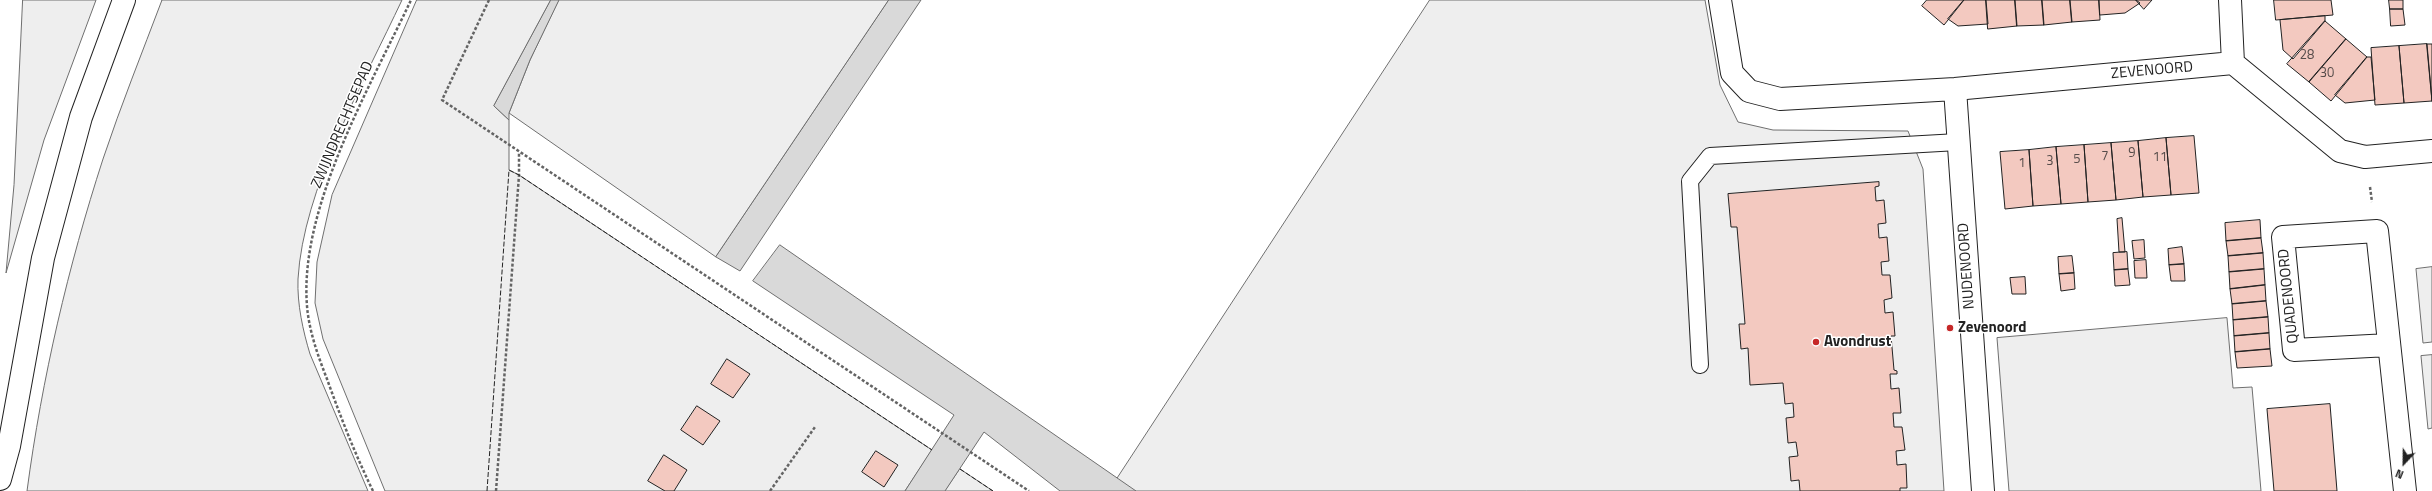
<!DOCTYPE html>
<html>
<head>
<meta charset="utf-8">
<style>
  body { margin:0 }
  #map { position:relative; width:2432px; height:491px; overflow:hidden; background:#fff; font-family:"Titillium Web",sans-serif }
  canvas { display:block }
  .north { position:absolute; left:2384px; top:443px; width:40px; height:40px; -webkit-text-stroke:3px #fff; paint-order:stroke; rotate:202deg; font-size:11px; font-weight:700; line-height:16px; text-align:center; color:#222 }
  .north::after { content:''; display:block; margin:auto; width:14px; height:18px; background:#222; clip-path:polygon(50% 0,100% 100%,50% 72%,0 100%) }
</style>
</head>
<body>
<div id="map">
<canvas width="2432" height="491"></canvas>
<div class="north">N</div>
</div>
<script>
const g = document.querySelector('canvas').getContext('2d');
g.lineJoin = 'round';
function fillPath(path, color) { g.fillStyle = color; g.fill(path, 'evenodd'); }
function trace(path, color, width, dash) { g.strokeStyle = color; g.lineWidth = width; g.lineCap = dash ? 'butt' : 'round'; g.setLineDash(dash || []); g.stroke(path); }
function drawText(font, color, halo, rows, align = 'center') {
  g.font = font + ' "Titillium Web",sans-serif'; g.lineWidth = 3; g.setLineDash([]); g.textBaseline = 'middle'; g.strokeStyle = halo; g.fillStyle = color; for (const [text, x, y, turn = 0] of rows) {
    g.save(); g.translate(x, y); g.rotate((+turn || 0) * Math.PI / 180); g.textAlign = isNaN(turn) ? turn : align; if (halo) g.strokeText(text, 0, 0); g.fillText(text, 0, 0); g.restore();
  }
}
const green = new Path2D(`
  M23,0H96L44,140L6,273L14,185Z
  M162,0H402C364,81 303,190 298,279C297,304 303,331 310,354L368,491H27C42,378 68,267 103,159C121,105 142,53 162,0Z
  M417,0H551L494,106L509,120V170L519,175L932,450L905,491H385L323,339L315,303L317,262L332,195Z
  M559,0H889L716,257L509,113L530,60Z
  M1430,0H1705L1720,85L1738,122L1773,130L1908,131L1923,169L1944,491H1109Z
  M2432,267V342L2423,343L2416,269Z
  M2227,318L2233,388L2252,387L2261,491H2009L1997,338Z
  M2432,355V428L2428,429L2421,356Z
  M960,469L993,491H945Z`);
fillPath(green, '#eee');
trace(green, '#6f6f6f', 1);
const water = new Path2D(`
  M551,0H559L530,60L509,113V120L494,106Z
  M889,0H921L740,271L716,257Z
  M780,245L1136,491H1060L984,432L945,491H905L954,415L753,281Z`);
fillPath(water, '#d9d9d9');
trace(water, '#6f6f6f', 1);
const building = new Path2D(`
  M1927,0H1964L1944,25L1922,6Z
  M1964,0H1986L1988,24L1958,26L1948,19Z
  M1986,0H2015L2017,26L1988,29Z
  M2015,0H2042L2044,25L2017,26Z
  M2042,0H2070L2072,22L2044,25Z
  M2070,0H2099L2100,20L2072,22Z
  M2099,0H2136L2140,3L2125,13L2100,15Z
  M2136,0H2152L2144,9Z
  M2274,0H2331L2333,15L2276,20Z
  M2389,0H2403V9H2390Z
  M2390,9H2403L2405,25L2391,26Z
  M2325,16V21L2293,59L2283,50L2280,20Z
  M2325,21L2346,39L2309,82L2287,64Z
  M2346,39L2367,57L2331,101L2309,82Z
  M2427,44L2432,101L2404,103L2399,46Z
  M2427,44H2432V101Z
  M2399,46L2404,103L2375,105L2371,48Z
  M2367,57H2371L2375,100L2345,103L2335,95Z
  M2194,136L2199,193L2171,195L2166,138Z
  M2166,138L2171,195L2143,197L2138,141Z
  M2138,141L2143,197L2116,200L2111,143Z
  M2111,143L2116,200L2088,202L2084,145Z
  M2084,145L2088,202L2061,204L2056,147Z
  M2056,147L2061,204L2033,206L2029,150Z
  M2029,150L2033,206L2005,209L2000,152Z
  M1879,182V186L1875,187L1876,201L1884,200L1886,223L1878,224L1879,238L1887,237L1889,261L1881,262L1882,275H1890L1892,298L1884,300L1885,313L1893,312L1895,336H1891L1894,370L1897,371V374H1890L1891,389L1899,388L1901,413H1893L1894,427H1902L1905,450L1896,451L1897,465L1906,464L1907,488H1900V491H1800L1799,480L1791,481L1789,457L1798,456L1796,442L1788,443L1786,418L1794,417L1793,403L1785,404L1783,383L1750,385L1748,348L1741,349L1739,324H1745L1737,227H1731L1728,194Z
  M2122,218L2125,252H2119L2117,219Z
  M2260,220L2261,238L2226,241L2225,223Z
  M2261,238L2263,253L2228,256L2226,241Z
  M2144,240L2145,258L2134,259L2132,241Z
  M2182,247L2184,264L2169,265L2168,249Z
  M2127,252L2128,269L2114,270L2113,253Z
  M2263,253L2264,269L2229,272L2228,256Z
  M2072,256L2074,273L2059,274L2058,257Z
  M2146,260L2147,278H2135L2134,261Z
  M2184,264L2185,281H2171L2169,265Z
  M2128,269L2130,285L2115,286L2114,270Z
  M2264,269L2265,285L2230,289L2229,272Z
  M2074,273L2075,289L2061,291L2059,274Z
  M2025,277L2026,294H2012L2010,278Z
  M2265,285L2266,301L2232,304L2230,289Z
  M2266,301L2268,317L2233,320L2232,304Z
  M2268,317L2269,333L2234,336L2233,320Z
  M2269,333L2270,349L2235,352L2234,336Z
  M2270,349L2272,366L2237,368L2235,352Z
  M727,359L750,374L733,398L711,384Z
  M2330,404L2337,491H2274L2267,409Z
  M697,406L720,421L703,445L681,430Z
  M876,451L898,465L884,487L862,472Z
  M664,455L687,470L674,491H665L648,481Z`);
fillPath(building, '#f3c9c0');
trace(building, '#222', 1);
const service = new Path2D(`
  M1700,365L1690,181L1710,156L1958,142`);
const minor = new Path2D(`
  M1720,0L1732,73L1749,91L1780,99L1955,89L2233,63L2340,151L2365,157L2432,151
  M2230,0L2233,63
  M1955,89L1983,491
  M2389,345L2294,350L2283,237L2377,231L2405,491`);
const motorway = new Path2D(`
  M0,479L9,446L43,258L81,117L124,0`);
trace(service, '#222', 18);
trace(minor, '#222', 24);
trace(motorway, '#222', 24);
trace(new Path2D(`
  M489,0L442,100L1029,491
  M2370,187L2372,202
  M373,491C355,454 341,418 327,379C318,356 309,331 307,306C299,208 370,87 411,0
  M496,491L519,175V152
  M770,491L815,427`), '#646464', 2.5, [3, 2]);
trace(service, '#fff', 16);
trace(minor, '#fff', 22);
trace(motorway, '#fff', 22);
trace(new Path2D(`
  M960,469L993,491
  M487,491L509,170L519,175L932,450`), '#222', 1, [5, 2]);
for (const [x, y, r, color] of [
  [1950,328,4,"#c62828"],
  [1816,342,4,"#c62828"]
]) { const dot = new Path2D(); dot.arc(x, y, r, 0, 2 * Math.PI); g.fillStyle = color; g.fill(dot); trace(dot, '#fff', 1.5); }
drawText('13px', '#564c4a', null, [
  ["28",2307,56],
  ["30",2327,74],
  ["9",2132,154],
  ["7",2105,157],
  ["11",2160,158],
  ["5",2077,160],
  ["3",2050,162],
  ["1",2022,164]
]);
drawText('15px', '#222', '#fff', [
  ["ZEVENOORD",2152,71,-5],
  ["ZWIJNDRECHTSEPAD",343,125,-67],
  ["NUDENOORD",1967,266,-94],
  ["QUADENOORD",2289,296,-96]
]);
drawText('bold 15px', '#222', '#fff', [
  ["Zevenoord",1958,328],
  ["Avondrust",1824,342]
], 'left');
</script>
</body>
</html>
